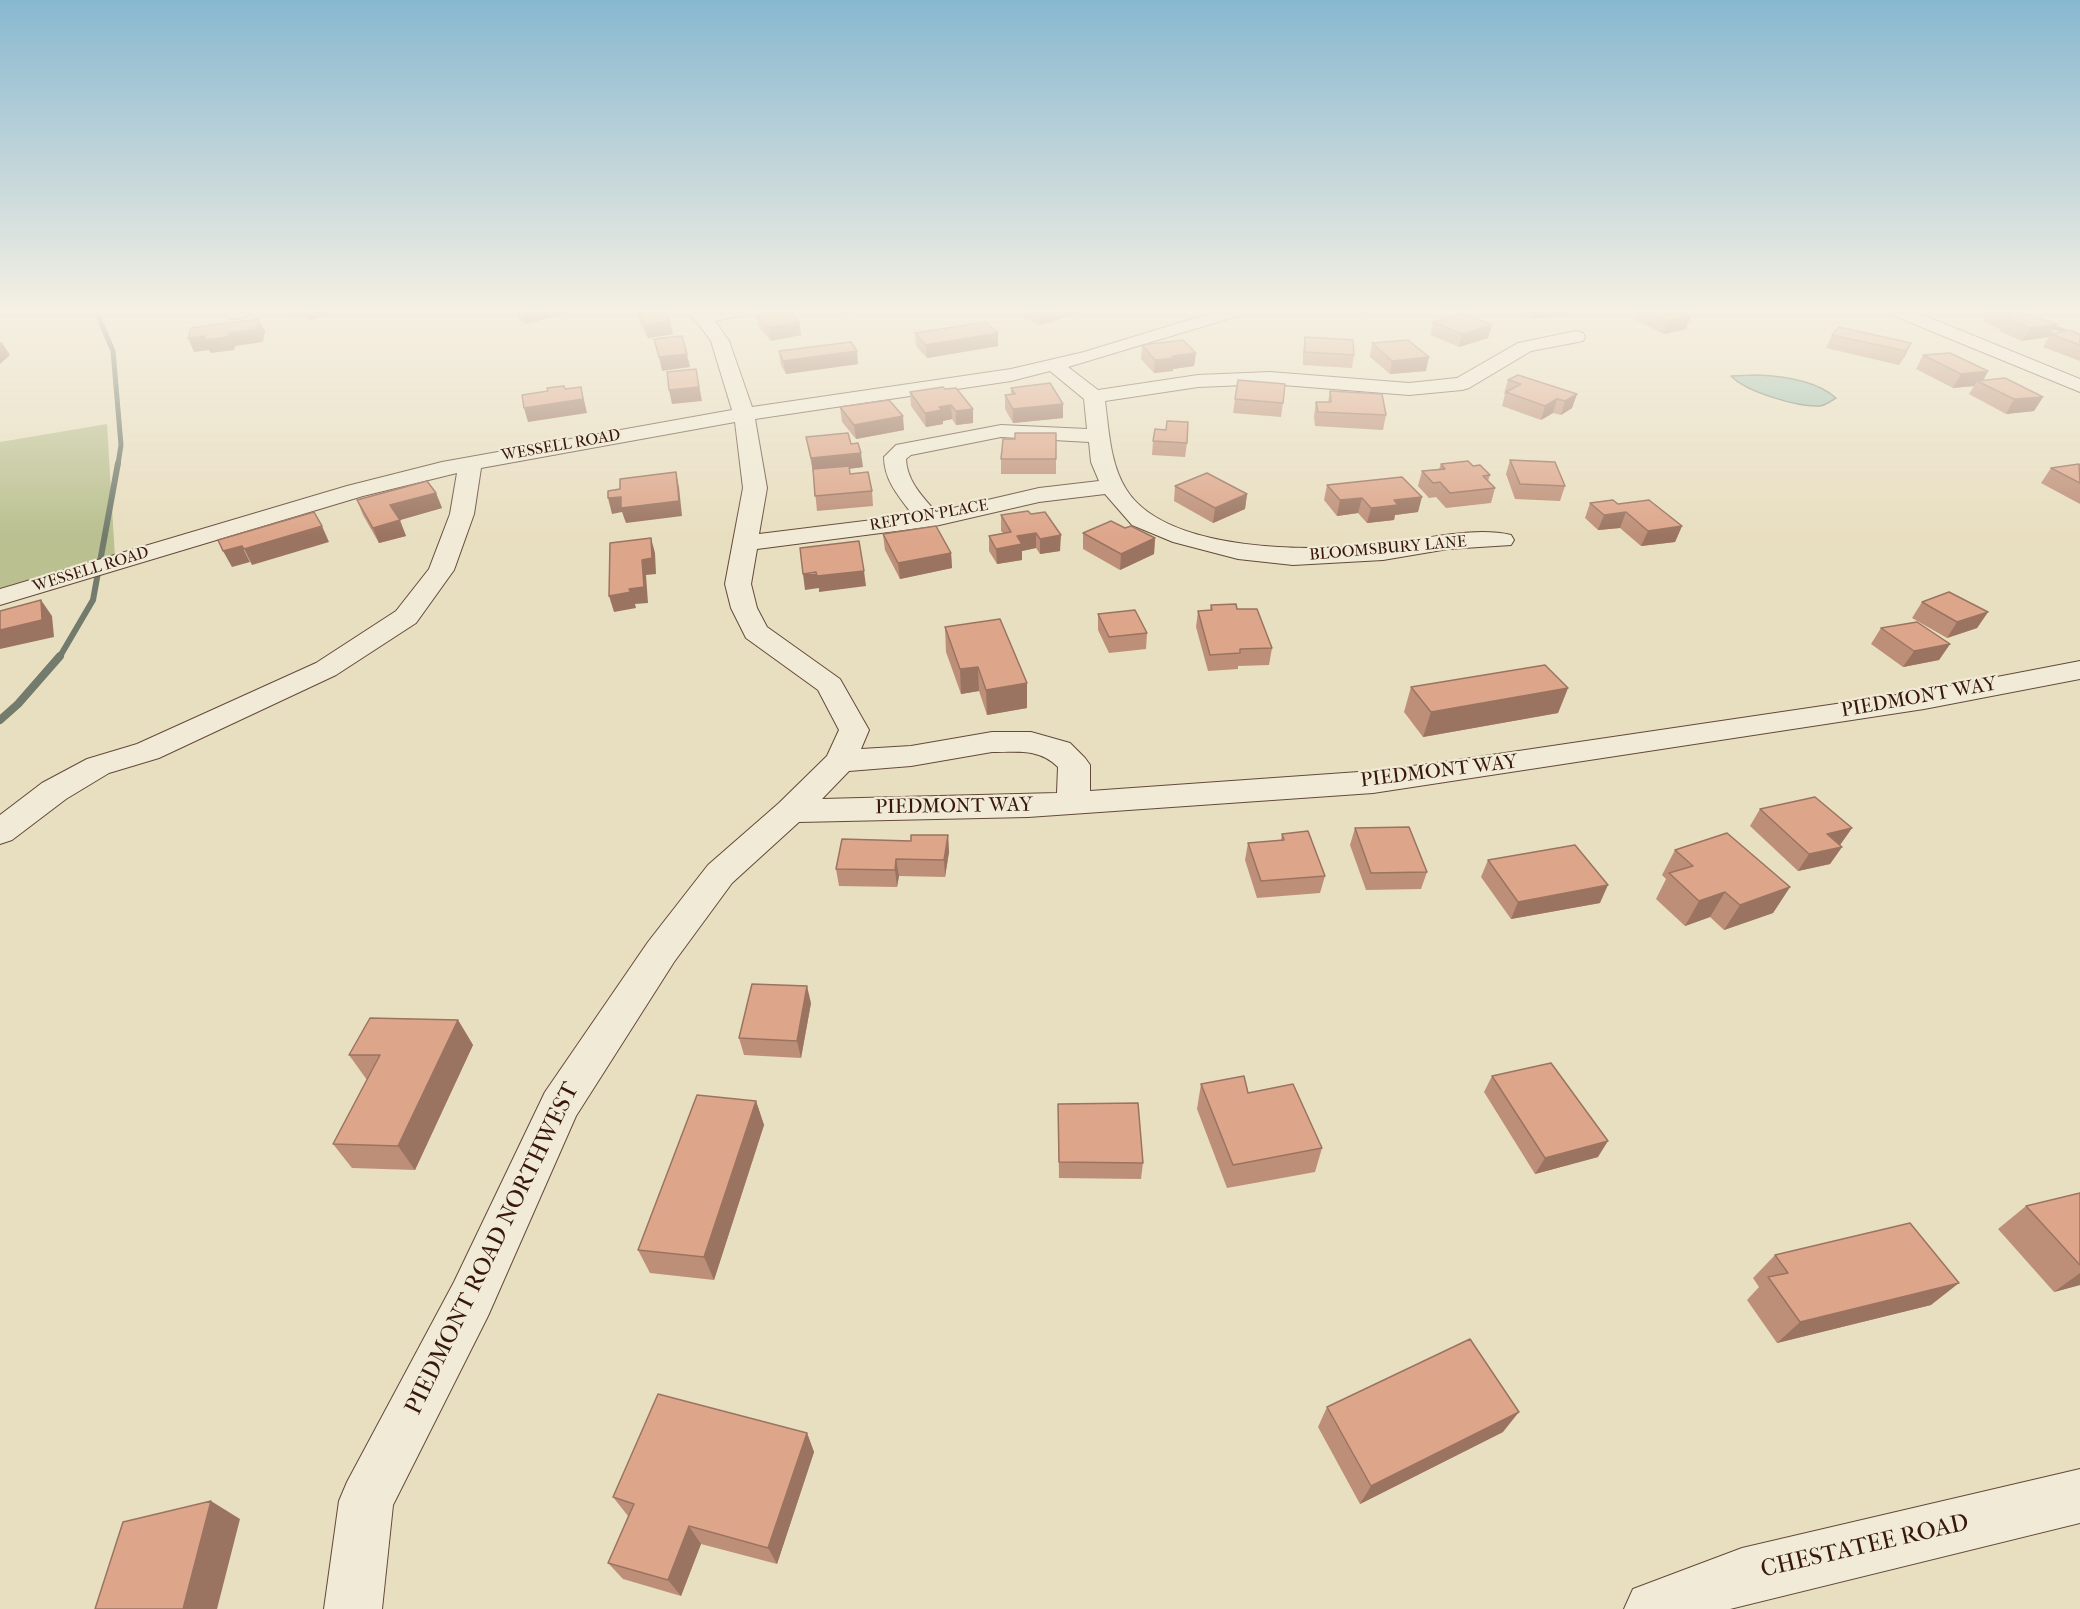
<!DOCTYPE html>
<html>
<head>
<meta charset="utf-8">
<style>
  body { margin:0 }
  canvas { display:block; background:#e8dec0 }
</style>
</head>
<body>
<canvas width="2080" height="1609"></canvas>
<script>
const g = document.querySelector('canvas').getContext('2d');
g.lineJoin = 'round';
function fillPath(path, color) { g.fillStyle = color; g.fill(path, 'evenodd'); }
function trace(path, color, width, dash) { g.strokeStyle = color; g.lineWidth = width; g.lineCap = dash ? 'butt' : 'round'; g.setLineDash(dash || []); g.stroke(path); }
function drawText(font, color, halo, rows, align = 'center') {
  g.font = font + ' "IM FELL French Canon",serif'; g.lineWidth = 4.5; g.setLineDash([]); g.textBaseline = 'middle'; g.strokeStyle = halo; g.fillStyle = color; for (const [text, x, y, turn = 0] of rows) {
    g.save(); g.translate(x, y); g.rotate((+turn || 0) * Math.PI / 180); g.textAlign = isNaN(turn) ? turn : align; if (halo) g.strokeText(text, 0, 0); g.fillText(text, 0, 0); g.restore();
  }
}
fillPath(new Path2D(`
  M107,424L115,558L0,593V442Z`), '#bac090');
const water = new Path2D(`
  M1757,375C1784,376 1816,380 1836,398C1831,401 1825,406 1819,406C1798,407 1746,392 1731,376Z`);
fillPath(water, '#99bdac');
trace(water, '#727b6c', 1.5);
trace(new Path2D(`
  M96,311L113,351L121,445L118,464
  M2045,323L2080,338`), '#727b6c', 5);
trace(new Path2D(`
  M59,658L93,600L118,463`), '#727b6c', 6);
trace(new Path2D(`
  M0,720L18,704L60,656`), '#727b6c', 8);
const minor = new Path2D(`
  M228,311H253C248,318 236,320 228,318L225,314Z
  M685,311H747L744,315L715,321L729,341L752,407L1011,369L1084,352L1218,311H1244L1241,315L1068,367L1098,390L1198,375L1270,372L1409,383L1457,378L1518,343L1576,331L1583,333L1585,337L1583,341L1531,351L1469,388L1462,390L1409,395L1270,384L1198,387L1105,401C1109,431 1110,463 1126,489C1166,554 1317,552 1384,544C1421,540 1474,526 1511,535L1514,540L1511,545L1448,549L1383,560L1293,565L1238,559L1173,542L1132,525L1105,494L1039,502L935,526L757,549L751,584L757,608L767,627L840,679L869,730L861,749L911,746L992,732H1031L1070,743L1085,758L1090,765V791L1373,771L1444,762L1924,691L2080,661V679L1924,709L1373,793L1028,817L799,822L732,883L674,962L576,1116L488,1316L393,1505L382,1609H324L339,1501L347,1482L454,1282L545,1092L648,942L708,865L779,803L827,756L839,730L818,690L746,638L731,608L725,584L743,488L735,422L481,468L474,514L454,570L416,623L336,675L159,758L109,773L66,799L12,840L0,844V815L42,783L87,759L137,744L316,663L396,611L429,569L450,514L457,473L363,496L0,605V589L347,486L442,462L732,410L711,341L697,322ZM1050,371L1084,399L1087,429L1001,425L896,445L884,457C884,480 899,497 913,515L759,534L767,488L755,419L1011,381ZM1001,437L1089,442L1091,462L1099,481L1039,488L936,512C922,496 907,481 906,459L911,455ZM992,752C1018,752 1039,748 1058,767L1057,793L822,799L849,771L911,766Z
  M1889,311H1913L2080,379V392L1892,315Z
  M2080,1469V1523L1730,1609H1624L1633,1589L1742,1548Z`);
trace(minor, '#644a3a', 2);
fillPath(minor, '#f0ead6');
fillPath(new Path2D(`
  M289,311H336L311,320L290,314Z
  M516,311H576L525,324L518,319Z
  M637,311L670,321L673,334L648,338L640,323Z
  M835,311H863L841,315Z
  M1022,311H1086L1039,325L1022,317Z
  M1354,311H1377L1365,315Z
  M1518,311H1570L1568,315L1531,319Z
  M1638,311H1679L1686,329L1664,334L1635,320Z
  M1987,311H2017L2051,334H2080V361L2043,347L2049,337L2022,341L1999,331L2000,329L1982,321Z
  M756,313L799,322L801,335L771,341L758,326Z
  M1433,322L1492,325L1488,338L1459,347L1430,335Z
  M915,333L998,346L927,358L916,346Z
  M1832,335L1911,343L1899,365L1826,348Z
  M1305,337L1354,355L1352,368L1303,365V350Z
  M1372,343L1426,371L1390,374L1370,357Z
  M1142,345L1196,353L1194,366L1173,369V371L1154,373L1141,359Z
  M779,351L858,364L786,374L781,365Z
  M1923,355L1988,371L1983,380L2043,397L2034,411L2006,414L1969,394L1974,386L1953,388L1916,369Z
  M1508,380L1577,394L1572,408L1561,415L1553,413L1541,420L1502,406L1505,394H1504Z
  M943,387L973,423L956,425L952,419L943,421V424L926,427L911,406L910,392Z
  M1011,388L1063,404V418L1013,423L1005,409V395L1011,394Z
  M1330,391L1386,415L1383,430L1315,426L1314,416L1316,402H1328Z
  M1235,399L1283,403L1281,417L1233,413Z
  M840,407L904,430L856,439L842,422Z
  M1166,430L1187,443L1185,457L1152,455L1153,441Z
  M1056,433V474H1001V459L1015,439Z
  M806,437L851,444L863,467L849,469L850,474L872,491L873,506L817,511L813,472Z
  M1510,460L1565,486L1560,501L1515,499L1506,474Z
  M1441,464L1473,466L1490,475L1488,481L1495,488L1491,503L1446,508L1436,497L1429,498L1418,486L1422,471L1439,469Z
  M2080,464V504L2041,483L2051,468Z
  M1327,485L1418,512L1395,515L1394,520L1367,523L1358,513L1337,516L1324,500Z
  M1175,486L1247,494L1245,509L1213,523L1174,501Z
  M436,493L442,508L399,520L406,536L379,543L363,515L357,500Z
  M1590,503L1618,504L1682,526L1675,542L1641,546L1620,528L1598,530L1585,518Z
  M1028,511L1060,551L1040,554L1036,548L1022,551V560L997,564L989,551V536L1003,533L1001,531V515Z
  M1125,528L1155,538L1154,554L1120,570L1083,549V533Z
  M883,534L951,553L952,568L900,579L885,550Z
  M1922,602L1988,612L1977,628L1947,638L1912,618Z
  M1211,605L1237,609L1272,648L1269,665L1238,666V669L1208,671L1196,627L1198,611L1210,610Z
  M1098,614L1147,633L1146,649L1109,653L1098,630Z
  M945,627L1027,708L987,715L979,691L961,694L946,652Z
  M1881,628L1950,644L1939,660L1903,667L1871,644Z
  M1411,687L1568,688L1558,713L1423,737L1404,712Z
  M1760,809L1852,828L1840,845L1842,847L1830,864L1798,871L1750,826Z
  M1355,828L1427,872L1421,889L1366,890L1350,845Z
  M1282,834L1325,876L1320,893L1257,898L1245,860L1248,843L1281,840Z
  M948,835L949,852L945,877L899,876L897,887L839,886L836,869L911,841Z
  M1675,850L1790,887L1773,913L1724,930L1710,917L1685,926L1656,899L1666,879L1662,875Z
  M1488,860L1600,903L1511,919L1481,877Z
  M811,1003L801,1058L744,1055L739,1038Z
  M458,1020L473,1045L415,1170L352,1168L333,1144L367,1080L349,1055Z
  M1492,1076L1598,1157L1535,1174L1484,1092Z
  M1201,1084L1248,1093L1322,1148L1315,1172L1227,1188L1197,1109Z
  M756,1101L764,1125L714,1280L650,1273L638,1250Z
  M1058,1104L1143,1163L1141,1179L1059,1178Z
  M2080,1193V1285L2054,1292L1998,1229L2026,1206Z
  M1775,1255L1931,1305L1777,1343L1747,1300L1759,1287L1753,1278Z
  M1327,1407L1503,1432L1360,1504L1318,1427Z
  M807,1433L814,1452L777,1564L701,1544L681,1596L623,1579L608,1563L628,1516L613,1497Z`), '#be8f78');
fillPath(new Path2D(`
  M307,311H336L311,320Z
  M521,311H576L525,324Z
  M841,311H863L841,315Z
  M1044,311H1086L1039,325V312Z
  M1366,311H1377L1365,315Z
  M1533,311H1570L1568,315L1531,319Z
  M1672,311L1691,316L1686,329L1664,334Z
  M259,319L265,332L263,342L235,346L234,350L211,353L209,350L194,352L188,338L229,333Z
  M670,321L673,334L648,338L645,325Z
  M799,322L801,335L771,341L768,327Z
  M2057,324L2049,337L2022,341L2030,328Z
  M1492,325L1488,338L1459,347L1462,334Z
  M998,333V346L927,358L926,345Z
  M1,341L10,355L0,364V343Z
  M1911,343L1905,356L1899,365L1906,351Z
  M857,351L858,364L786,374L783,361Z
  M1196,353L1194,366L1173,369V371L1154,373L1155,360L1172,356Z
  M687,354L690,367L662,371L659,357Z
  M1429,357L1426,371L1390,374L1392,361Z
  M696,369L702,401L672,404L669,390Z
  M1988,371L1982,383L1977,381L1974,386L1953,388L1961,374Z
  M581,387L587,413L528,422L524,408L569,401Z
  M1577,394L1572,408L1561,415L1565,401Z
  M2043,397L2034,411L2006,414L2014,399Z
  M1557,399L1553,413L1541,420L1545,406Z
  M1063,404V418L1013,423V409Z
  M951,405L952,419L943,421V424L926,427L925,413L939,407Z
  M973,409V423L956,425V411Z
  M903,416L904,430L856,439L854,425Z
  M861,453L863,467L813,473L811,458Z
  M676,472L679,487L682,516L626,523L622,512L612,514L608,498Z
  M436,493L442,508L397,521L390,505Z
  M1247,494L1245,509L1213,523L1215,508Z
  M1422,497L1418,512L1395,515L1394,520L1367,523L1371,508L1394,500Z
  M1362,498L1358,513L1337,516L1340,500Z
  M1626,512L1620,528L1598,530L1604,515Z
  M400,520L406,536L379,543L373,528Z
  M322,526L329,542L252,565L244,549Z
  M1682,526L1675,542L1641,546L1648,531Z
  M1036,533V548L1022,551V560L997,564L996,549L1017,536Z
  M1061,535L1060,551L1040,554V539Z
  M651,538L655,553L656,574L646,575L648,603L635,604L636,608L614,612L609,596L642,560Z
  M1155,538L1154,554L1120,570L1121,554Z
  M242,546L250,562L232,567L223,551Z
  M951,553L952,568L900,579L898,563Z
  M864,571L866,586L819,592V588L805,590L803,574Z
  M41,600L52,616L54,637L0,649V630Z
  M1988,612L1977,628L1947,638L1957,622Z
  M1950,644L1939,660L1903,667L1914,651Z
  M978,667L979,691L961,694L960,669Z
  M1027,683V708L987,715L986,690Z
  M1568,688L1558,713L1423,737L1431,712Z
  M1852,828L1840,845L1827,834Z
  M948,835L949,852L945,877L944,860Z
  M1842,847L1830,864L1798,871L1809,854Z
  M896,859L899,876L897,887L895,870Z
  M1608,885L1600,903L1511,919L1518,902Z
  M1790,887L1773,913L1724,930L1740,905Z
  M1725,892L1710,917L1685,926L1699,901Z
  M807,986L811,1003L801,1058L797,1041Z
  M458,1020L473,1045L415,1170L398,1146Z
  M756,1101L764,1125L714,1280L704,1257Z
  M1608,1141L1598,1157L1535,1174L1545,1158Z
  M2080,1273V1285L2054,1292Z
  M1959,1283L1931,1305L1777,1343L1800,1322Z
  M1519,1412L1503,1432L1360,1504L1371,1486Z
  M807,1433L814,1452L777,1564L768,1548Z
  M211,1501L240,1519L217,1609H183Z
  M689,1526L701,1544L681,1596L668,1580Z`), '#9b7461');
const building = new Path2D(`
  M637,311H664L670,321L645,325Z
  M771,311H789L799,322L768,327L756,313Z
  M1647,311H1679L1691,316L1669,321Z
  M1995,311H2017L2057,324L2030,328L2006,318L2011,317Z
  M1463,313L1492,325L1462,334L1433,322Z
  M259,319L257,329L229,333L228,337L204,340L205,336L188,338L191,328Z
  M986,322L998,333L926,345L915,333Z
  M1839,327L1911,343L1906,351L1832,335Z
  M2070,330L2080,334V345L2051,334Z
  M682,336L687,354L659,357L654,339Z
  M1305,337L1353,340L1354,355L1305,352Z
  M1183,340L1196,353L1172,356L1174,358L1155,360L1142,345Z
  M1408,340L1429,357L1392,361L1372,343Z
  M851,342L857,351L783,361L779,351Z
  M1950,353L1988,371L1961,374L1923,355Z
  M696,369L699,387L669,390L667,372Z
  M1518,375L1577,394L1565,401L1557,399L1545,406L1506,392L1521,384L1508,380Z
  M2005,378L2043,397L2014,399L1977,381Z
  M1238,380L1285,384L1283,403L1235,399Z
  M1050,383L1063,404L1013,409L1005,395L1015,394L1011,388Z
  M564,386L565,389L581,387L583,399L524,408L522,395L548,391L547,388Z
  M943,387L945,389L956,388L973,409L956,411L951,405L939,407L942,410L925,413L910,392Z
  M1330,391L1382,394L1386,415L1318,412L1316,402H1331Z
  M889,400L903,416L854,425L840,407Z
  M1167,421L1188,422L1187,443L1153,441L1155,429L1166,430Z
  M848,433L851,444L858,443L861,453L811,458L806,437Z
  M1015,433H1056V459H1001L1003,439H1015Z
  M1510,460L1555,462L1565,486L1520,484Z
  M1468,461L1473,466L1480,465L1490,475L1483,476L1495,488L1450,493L1440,482L1433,483L1422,471L1445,469L1441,464Z
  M2079,464L2080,483L2051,468Z
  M849,466L850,474L868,472L872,491L815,496L813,469Z
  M676,472L679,501L621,508V497L608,498V491L620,489V479Z
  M1207,473L1247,494L1215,508L1175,486Z
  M1402,477L1422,497L1394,500L1398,505L1371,508L1362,498L1340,500L1327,485Z
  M427,481L436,493L390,505L400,520L373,528L357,500Z
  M1613,500L1618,504L1649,500L1682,526L1648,531L1626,512L1604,515L1590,503Z
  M1028,511L1031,514L1045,512L1061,535L1040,539L1036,533L1017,536L1022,544L996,549L989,536L1011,532L1001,515Z
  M314,512L322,526L244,549L242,546L223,551L218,540Z
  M1111,521L1125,528L1131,526L1155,538L1121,554L1083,533Z
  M936,526L951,553L898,563L883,534Z
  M651,538L652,558L642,560L644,587L629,589L631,592L609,596L610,543Z
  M859,541L864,571L817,576L816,572L803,574L800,548Z
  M1949,592L1988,612L1957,622L1922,602Z
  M41,600L42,620L0,630V611Z
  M1236,604L1237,609H1257L1272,648L1240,649V653L1210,655L1198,611L1212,610L1211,605Z
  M1135,610L1147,633L1109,637L1098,614Z
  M1000,619L1027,683L986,690L978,667L960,669L945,627Z
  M1917,622L1950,644L1914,651L1881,628Z
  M1545,665L1568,688L1431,712L1411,687Z
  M1815,797L1852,828L1827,834L1842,847L1809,854L1760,809Z
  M1409,827L1427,872L1371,873L1355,828Z
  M1308,831L1325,876L1261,881L1248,843L1284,840L1282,834Z
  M1727,833L1790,887L1740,905L1725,892L1699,901L1669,873L1693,866L1675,850Z
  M911,835H948L944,860L896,859L895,870L836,869L842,839L911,841Z
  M1575,845L1608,885L1518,902L1488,860Z
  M752,984L807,986L797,1041L739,1038Z
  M370,1018L458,1020L398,1146L333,1144L380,1055H349Z
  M1551,1063L1608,1141L1545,1158L1492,1076Z
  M1244,1076L1248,1093L1293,1084L1322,1148L1233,1165L1201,1084Z
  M697,1095L756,1101L704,1257L638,1250Z
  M1138,1103L1143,1163L1059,1162L1058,1104Z
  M2080,1193V1265L2026,1206Z
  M1910,1223L1959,1283L1800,1322L1768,1277L1788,1273L1775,1255Z
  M1470,1339L1519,1412L1371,1486L1327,1407Z
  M658,1394L807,1433L768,1548L689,1526L668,1580L608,1563L634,1504L613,1497Z
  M211,1501L183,1609H95L123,1522Z`);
fillPath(building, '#dda68b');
trace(building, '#9b7461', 1.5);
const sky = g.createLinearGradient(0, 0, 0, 536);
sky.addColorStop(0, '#88b8d0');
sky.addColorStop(0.58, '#f5f0e3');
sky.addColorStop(1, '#f5f0e300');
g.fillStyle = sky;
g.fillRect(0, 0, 2080, 536);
drawText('16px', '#38180d', '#f0ead6', [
  ["WESSELL ROAD",561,446,-10],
  ["REPTON PLACE",929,516,-10],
  ["BLOOMSBURY LANE",1388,549,-5],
  ["WESSELL ROAD",91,570,-17]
]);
drawText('20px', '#38180d', '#f0ead6', [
  ["PIEDMONT WAY",1919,698,-10],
  ["PIEDMONT WAY",1439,772,-7],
  ["PIEDMONT WAY",954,807,-1]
]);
drawText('24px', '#38180d', '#f0ead6', [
  ["PIEDMONT ROAD NORTHWEST",493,1249,-64],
  ["CHESTATEE ROAD",1865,1547,-13]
]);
</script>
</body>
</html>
